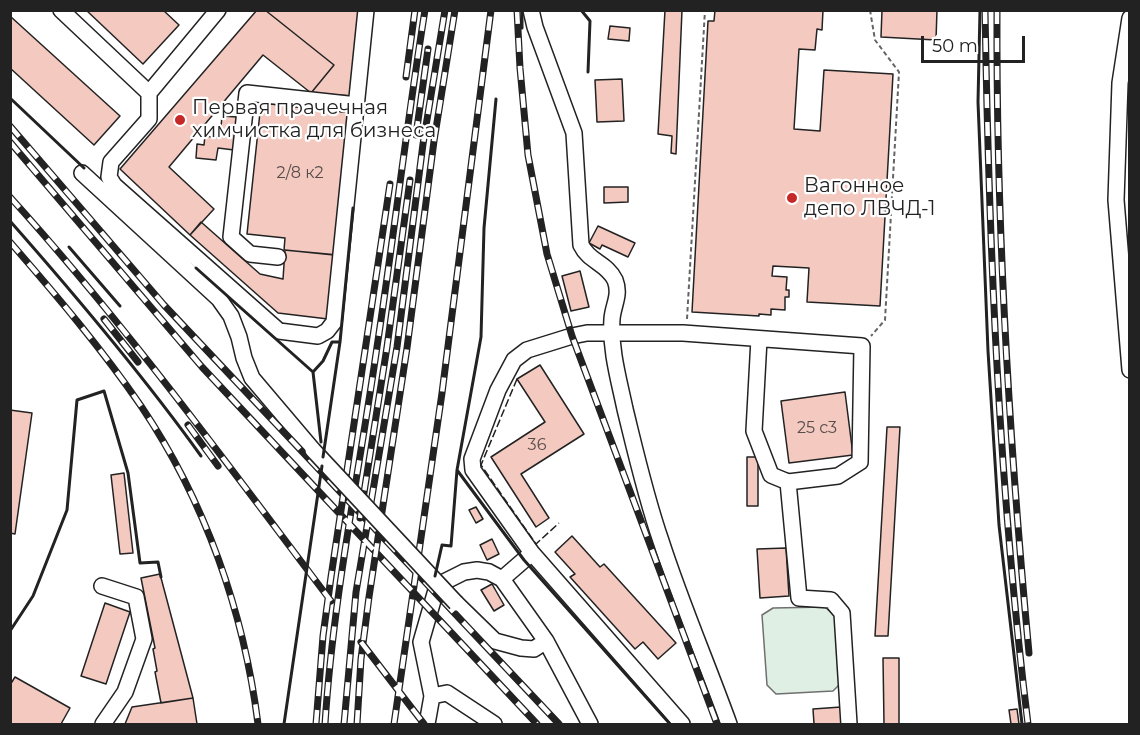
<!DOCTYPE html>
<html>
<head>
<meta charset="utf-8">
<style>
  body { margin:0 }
  #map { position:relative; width:1140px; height:735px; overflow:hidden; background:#fff; font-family:Montserrat,sans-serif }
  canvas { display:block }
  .frame { position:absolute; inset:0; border:12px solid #222; pointer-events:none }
  .scale { position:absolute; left:921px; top:36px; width:104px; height:27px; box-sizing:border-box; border:3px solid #222; border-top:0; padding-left:8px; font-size:18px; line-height:21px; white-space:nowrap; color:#222; -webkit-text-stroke:4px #fff; paint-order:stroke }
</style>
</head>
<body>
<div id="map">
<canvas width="1140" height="735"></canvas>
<div class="frame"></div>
<div class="scale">50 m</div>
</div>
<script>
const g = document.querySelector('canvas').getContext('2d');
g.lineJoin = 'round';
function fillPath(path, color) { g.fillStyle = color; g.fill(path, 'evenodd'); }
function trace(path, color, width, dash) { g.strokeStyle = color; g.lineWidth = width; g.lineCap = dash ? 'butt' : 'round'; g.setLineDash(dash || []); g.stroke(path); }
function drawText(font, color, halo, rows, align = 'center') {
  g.font = font + ' Montserrat,sans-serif'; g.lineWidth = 4.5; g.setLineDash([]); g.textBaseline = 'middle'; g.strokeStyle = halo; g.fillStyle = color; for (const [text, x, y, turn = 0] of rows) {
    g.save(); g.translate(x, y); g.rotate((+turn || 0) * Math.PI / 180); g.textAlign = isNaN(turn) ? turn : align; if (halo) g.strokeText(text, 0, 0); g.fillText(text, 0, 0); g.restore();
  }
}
const green = new Path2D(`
  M825,607L837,618L841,683L833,691L776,694L767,685L762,615L773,608Z`);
fillPath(green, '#e0efe3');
trace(green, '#6f6f6f', 1.5);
const building = new Path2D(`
  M86,10H163L179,25L143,64Z
  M257,10H265L334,65L311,93L263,55L169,167L214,209L190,235L120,169Z
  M265,10H362L352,96L311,93L334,65Z
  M665,10H682L676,154L671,153L672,136L658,134Z
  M715,10H823L822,30L817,29L815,50L799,49L794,129L820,131L824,70L893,74L880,306L807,302L809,268L773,266L772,276L787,277L786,290H789V297H785V310L771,309V315L759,314V316L692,312L708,21H714Z
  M882,10H937L936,40L881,37Z
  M10,16L120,116L94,145L10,68Z
  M610,26L630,28L629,41L608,39Z
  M622,79L624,121L597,122L595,80Z
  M261,103L353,113L338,255L284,250L285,238L247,234Z
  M222,116L237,117L234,150L218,148L216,160L196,158L197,144L204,145L205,136L220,138Z
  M604,187H628V202L604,203Z
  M201,222L260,274L283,279L285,250L334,255L328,319L278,313L190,235Z
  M598,226L635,243L628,257L602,245L600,249L589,243Z
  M580,271L589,307L571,311L562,276Z
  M540,365L584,434L521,474L549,518L536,527L491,457L545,422L517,379Z
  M845,392L853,455L789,463L781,401Z
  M10,410L32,413L15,534L10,533Z
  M887,427H900L888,636H875Z
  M747,457H758V506H747Z
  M124,473L133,553L120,554L111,475Z
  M476,507L483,519L476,523L469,510Z
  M572,536L600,567L604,564L676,643L658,659L643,642L635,649L570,577L575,574L555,552Z
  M492,539L499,554L487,560L480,545Z
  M786,548L789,596L760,598L757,549Z
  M160,574L193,698L161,703L155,672L157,671L153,649L155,648L141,578Z
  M492,584L504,605L494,611L481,590Z
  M105,603L130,612L106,684L81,676Z
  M883,658H899V724H884Z
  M15,677L70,708L61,724H10V685Z
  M193,698L197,724H125L132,707Z
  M841,707L842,724H814L813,709Z
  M1017,709L1019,724H1011L1009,710Z`);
fillPath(building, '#f3c9c0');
trace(building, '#222', 1.5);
const minor = new Path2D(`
  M61,10L149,93L218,10
  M531,10L535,27L574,133L581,245C589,262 607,263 615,280C621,295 613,305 612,319C610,350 619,380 625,409C636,454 646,498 661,541C681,603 707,663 729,724
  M1130,18L1120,83L1116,200L1130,370
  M149,93V119L111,162L109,177L114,185L279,331L318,336L327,331L334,322L366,10
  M82,173L219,299L231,316L239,337L244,358L252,378L313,450
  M278,257L250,254L231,237L247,93L357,105
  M788,482L799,598L831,600L842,613L849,724
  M532,553L682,724
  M102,586L136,597L144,639L125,692L103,724
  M456,603L495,641L521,648L534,649L546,641L502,579
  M546,641L590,724
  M432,696L447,693L494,724
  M427,724L432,696L421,642L436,590L442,583L464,572L477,570L489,572L502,579L532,553L473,470L472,459L498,390L514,360L527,350L572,336L587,333H683L862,346L860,462L838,476L788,482L771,475L754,431L759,339`);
trace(minor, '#222', 18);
trace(new Path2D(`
  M870,10L875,40L899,72L885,320L871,336
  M687,319L705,10`), '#646464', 2, [4.5, 3]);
trace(minor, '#fff', 15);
const rail = new Path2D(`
  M517,10L520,68L528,155L547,254L572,336L717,724
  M985,10C989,249 999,488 1028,724
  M997,10C996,225 1009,439 1029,653
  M406,77L415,10
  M10,126L164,305L559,724
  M416,135L428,49
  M10,142L202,367L537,724
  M10,197C126,325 227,464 331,601
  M10,242C56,295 102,349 141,406C205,501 244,612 258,724
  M104,319L138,362
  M188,425L218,466
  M360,518L387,347L410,180
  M361,642L424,724
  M316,724L323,636L331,577L390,184
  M325,724C333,598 359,473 377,347C394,235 407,122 425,10
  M344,724L356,592L397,347L423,144L445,10
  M357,724L361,659L369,597L407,348L434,141L455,10
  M394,724L442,393L491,10`);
trace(rail, '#222', 7);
trace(rail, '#fff', 4.5, [14]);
const minorBridge = new Path2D(`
  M313,450L456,603`);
trace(minorBridge, '#222', 18, []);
trace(minorBridge, '#fff', 15);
trace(new Path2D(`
  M517,379L481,465L536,544L559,523`), '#222', 1.5, [8, 3]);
trace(new Path2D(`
  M581,10L590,21L588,72
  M980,10L978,102L988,351L999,525L1022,724
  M522,28V10
  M10,98L84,168
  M10,221C77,297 142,374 201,456
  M69,247L120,306
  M196,268L313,372L321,442
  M313,372L323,361L332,342H340L353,208
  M323,457L340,342
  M457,470L524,560L670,724
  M435,576L442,545L451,546L457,470L481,337L484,228L496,99
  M10,631L33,596L67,510L77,400L104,391L128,473L140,563L158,562L161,577
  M284,724L322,466`), '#222', 3);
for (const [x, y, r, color] of [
  [180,120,6,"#c62828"],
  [792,198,6,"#c62828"]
]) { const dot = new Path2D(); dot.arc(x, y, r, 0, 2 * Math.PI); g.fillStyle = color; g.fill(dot); trace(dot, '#fff', 2); }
drawText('16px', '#564c4a', null, [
  ["2/8 к2",300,173],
  ["25 с3",817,428],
  ["36",537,445]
]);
drawText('20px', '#222', '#fff', [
  ["Первая прачечная",192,108],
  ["химчистка для бизнеса",192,131],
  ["Вагонное",804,186],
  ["депо ЛВЧД-1",804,209]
], 'left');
</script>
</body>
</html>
